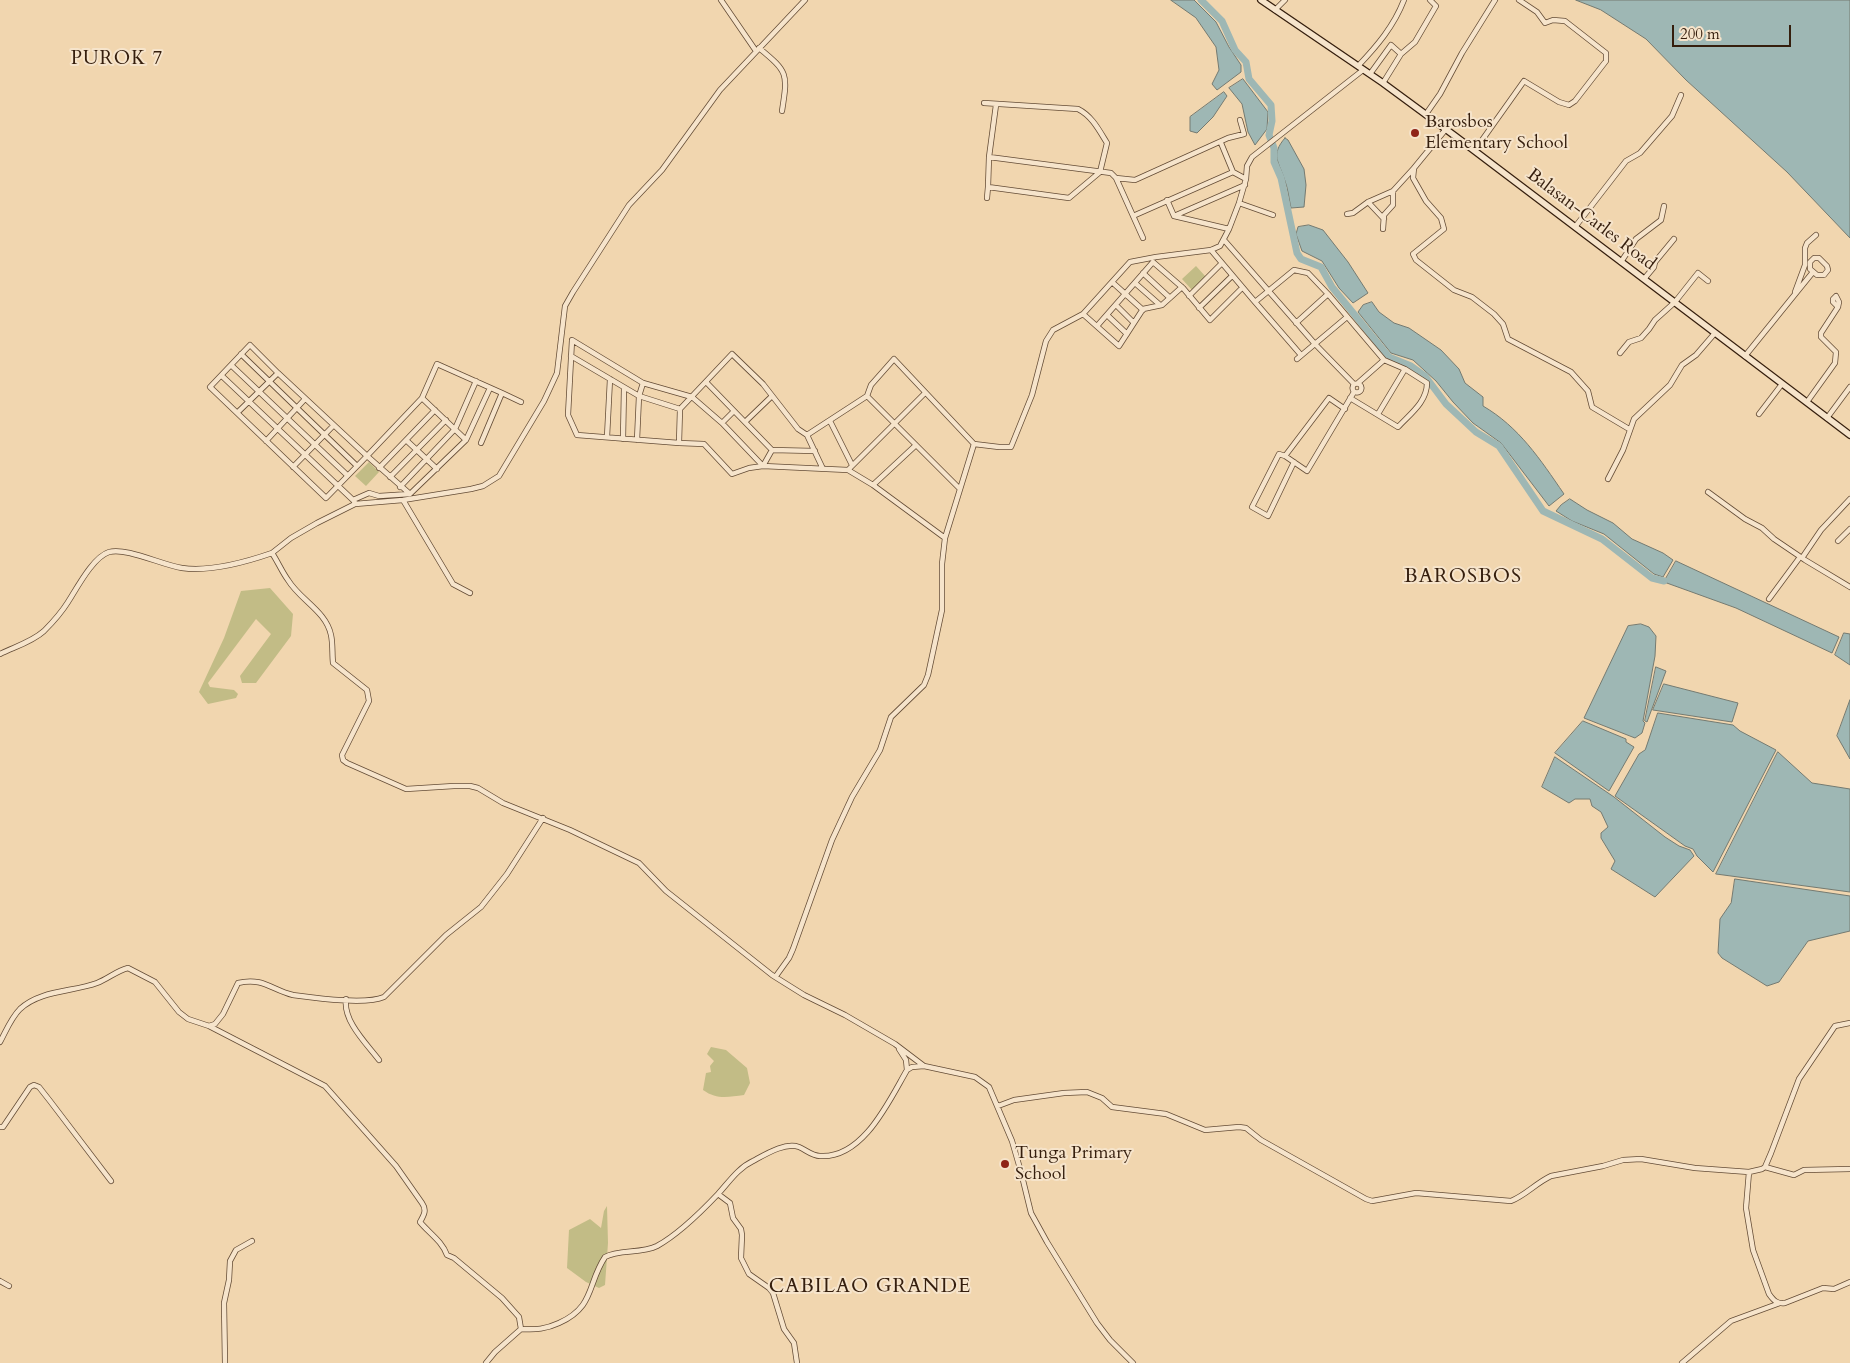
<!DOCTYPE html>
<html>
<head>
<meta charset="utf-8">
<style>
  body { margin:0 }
  #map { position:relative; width:1850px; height:1363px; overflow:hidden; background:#f1d6af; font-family:Cardo,serif }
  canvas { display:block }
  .scale { position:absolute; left:1672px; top:25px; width:119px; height:22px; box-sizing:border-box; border:2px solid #351e0d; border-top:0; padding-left:6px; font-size:15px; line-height:18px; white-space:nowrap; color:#351e0d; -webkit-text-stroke:4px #f6e4cb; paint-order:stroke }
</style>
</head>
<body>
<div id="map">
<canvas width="1850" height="1363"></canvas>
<div class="scale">200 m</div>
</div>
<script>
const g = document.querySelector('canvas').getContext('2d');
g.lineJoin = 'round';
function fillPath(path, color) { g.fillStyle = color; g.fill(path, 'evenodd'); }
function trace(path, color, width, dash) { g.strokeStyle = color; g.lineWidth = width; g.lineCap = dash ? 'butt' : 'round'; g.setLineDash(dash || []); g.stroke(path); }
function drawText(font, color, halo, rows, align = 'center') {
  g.font = font + ' Cardo,serif'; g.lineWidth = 4; g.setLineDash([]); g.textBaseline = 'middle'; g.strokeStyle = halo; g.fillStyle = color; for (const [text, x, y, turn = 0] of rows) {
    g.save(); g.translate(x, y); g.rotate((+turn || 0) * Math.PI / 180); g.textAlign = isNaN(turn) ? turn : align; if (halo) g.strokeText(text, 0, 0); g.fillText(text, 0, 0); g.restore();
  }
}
fillPath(new Path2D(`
  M1196,266L1206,277L1192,290L1182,279Z
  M369,462L379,472L366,486L355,476Z
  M270,588L293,614L291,636L256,683H242L240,676L271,634L256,619L208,683L210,687L234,690L238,694L236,698L208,704L199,692L224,638L241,591Z
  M711,1047L726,1050L747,1068L750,1083L744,1095C728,1097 717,1100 703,1090L706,1073L711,1072L710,1066L714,1061L707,1054Z
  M607,1206L608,1243L605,1285L599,1288L586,1282L567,1268L569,1230L590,1219L601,1228L604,1211Z`), '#c2bc86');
const water = new Path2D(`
  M1171,0H1194L1216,22L1229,47L1241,65V72L1217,90L1212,84L1219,70L1216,47L1196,18Z
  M1576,0H1850V238L1787,172L1686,80L1646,39L1601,10Z
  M1243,79L1268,112L1267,129L1255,145L1248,132L1242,104L1229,88Z
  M1224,92L1227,96L1213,117L1197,133L1190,131V117Z
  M1285,138L1288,140L1304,169L1306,185L1304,207L1291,208C1289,199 1288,189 1285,181C1279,162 1270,155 1285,138Z
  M1309,225L1323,230L1348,262L1368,293L1353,303L1339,288L1322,261L1302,251L1296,234L1298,227Z
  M1372,302L1379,312L1394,323L1409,328L1441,350L1459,369L1465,383L1483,397V406C1519,427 1540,459 1564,494L1549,506L1501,443L1473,423L1453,402L1436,381L1413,360L1391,353L1358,312L1363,305Z
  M1570,499L1587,510L1613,523L1632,539L1663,553L1673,560L1663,577L1654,574L1604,534L1572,521L1556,511L1561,505Z
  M1676,561L1839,637L1832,653L1736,608L1664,582Z
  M1641,624L1649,627L1656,636L1655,656L1643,721L1645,723L1642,733L1635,738L1584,718L1628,626Z
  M1844,633L1850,634V665L1835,655Z
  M1656,667L1666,671L1647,722L1645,721Z
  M1664,684L1738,703L1732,722L1653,710Z
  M1850,700V759L1837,736Z
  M1658,713L1733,725L1740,731L1776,750L1713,872L1697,856L1693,849L1685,846L1615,796L1639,754L1645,750Z
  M1583,721L1626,739V742L1634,747L1609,791L1555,753Z
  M1778,752L1812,783L1850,789V892L1716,874Z
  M1555,757L1614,797L1665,837L1679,846L1690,850L1694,856L1655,897L1611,869L1615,861L1601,838V833L1608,827L1601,812L1592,806L1590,799H1575L1569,803L1542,787Z
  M1735,879L1850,896V931L1808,941L1779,982L1767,986L1722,958L1718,953L1720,919L1731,903Z`);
fillPath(water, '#9eb7b4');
trace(water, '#747a71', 1);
trace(new Path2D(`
  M1201,0L1222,21L1235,50L1246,62L1249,79L1271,105L1272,121L1269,135L1274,148V162L1281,178L1297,253L1301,259L1321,267L1332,287L1389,357L1411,366L1425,376L1446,404L1476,432L1499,446L1543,511L1602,539L1652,578L1664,581`), '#9eb7b4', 7);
const street = new Path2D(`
  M721,0L756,51
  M1275,10L1285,0
  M759,48C788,72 788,73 782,111
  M1401,54L1415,42L1436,6L1430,0
  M1358,66C1377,46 1394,26 1404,0
  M1370,74L1391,45L1401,54L1383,83
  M984,103L1078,109C1092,116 1099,130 1107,143L1100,172L1069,198L988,187L987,198
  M1426,114L1440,94L1462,53L1495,0
  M1446,129L1414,168L1413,178L1426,201L1441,218L1444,229L1413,254L1416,260L1454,290L1472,297L1494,314L1503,324L1508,339L1571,372L1588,391L1592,407L1629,429
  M1221,143L1233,172L1246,179
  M1475,150L1524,81L1559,102L1569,105L1575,101L1606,61V53L1565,21L1553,20L1545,23L1537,12L1519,0
  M989,157L1111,173L1116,178
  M988,187L989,157L996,105
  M1167,200L1174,216
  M1368,202L1384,219
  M1239,203L1273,215
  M1347,214L1353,213L1368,202L1393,191L1414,168
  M1133,216L1233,172
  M1174,216L1245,185
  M1174,216L1229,229
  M1575,227L1626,161L1640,153L1672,116L1681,95
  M1383,229L1384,215L1393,205V191
  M1143,238L1116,178L1135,180L1228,138L1244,134L1240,120
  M1224,240L1315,344L1354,384
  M1211,250L1255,302
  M1814,258H1819L1827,266L1828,270L1824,275H1817L1810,269V262Z
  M1621,262L1636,239L1661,220L1664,206
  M1143,273L1170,298
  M1644,279L1654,267L1655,262L1674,239
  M1112,282L1143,310
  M1135,283L1160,305
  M1795,292L1805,265V248L1807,243L1816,235
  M1189,296L1220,265
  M1116,305L1134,323
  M1199,308L1232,276
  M1083,314L1119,346L1143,309L1162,305L1182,287
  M1107,315L1127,334
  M1296,323L1328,294
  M1097,326L1153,262L1183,288L1210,320L1242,288
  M250,345L278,373L367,456L326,498L210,387Z
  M1620,353L1629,342L1641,338L1649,329L1655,320L1675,302L1698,273L1708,281
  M241,354L357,466
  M1301,355L1255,302L1294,270L1308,273L1328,294L1384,360L1405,369L1378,414
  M571,356L639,396L680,409
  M1745,356L1813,272
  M1297,359L1347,317
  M231,365L347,475
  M222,376L353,500
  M706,382L772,450L815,451
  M1358,383L1384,360
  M1352.5 388a4.5 4.5 0 1 1 9 0a4.5 4.5 0 1 1-9 0Z
  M502,393L521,402
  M422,398L466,440L410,494L367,456Z
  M422,398L437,364L502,393L481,443
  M1350,398L1398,427C1410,414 1427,402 1427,383L1405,369
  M1807,402L1835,363L1836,352L1821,337V333L1838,307L1839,302L1836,296L1833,299V302L1838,307
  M1345,409L1329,398L1285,456L1307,471L1354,392
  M237,413L278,373
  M1759,414L1782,384
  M1827,418L1850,387
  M830,421L852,465
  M745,422L771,397
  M722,423L734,411
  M807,435L867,396
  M607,437L610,379
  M623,439L624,388
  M406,440L437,469
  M466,440L490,388
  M637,440L639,396L643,383
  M266,441L305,399
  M679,443L704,444L732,474L749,468L763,466L772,450
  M974,444L999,447H1011L1032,395L1046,341L1053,330L1083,314L1130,262L1156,257L1211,250L1220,246L1229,229L1239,203L1246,179L1247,166L1252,157L1363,70
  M916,445L873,485L945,538
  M1285,456L1279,454L1252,507L1268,516L1294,462
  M293,467L333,426
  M379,468L435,410
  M823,469L807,435L798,429L763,384L732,354L680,409L679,443L577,435L568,415L572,340L643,383L692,397L722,423L763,466L848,470L873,485
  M848,470L925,393
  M390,477L446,420
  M1608,479L1623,450L1634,419L1670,385L1682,365L1696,355L1715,333
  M400,487L455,429L476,381
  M1708,492L1745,519L1762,528L1774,539L1805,560L1850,587
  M403,500L453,584L470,593
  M355,503L353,500L369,493L379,496L410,494
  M1838,541L1850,529
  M272,553L291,538L317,523L355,504L403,500L471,489L483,486L499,476L544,401L557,373L565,306L573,292L629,205L662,170L720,90L805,0
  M1802,558L1821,530L1850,499
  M1769,599L1800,557
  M0,654C14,647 32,642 44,631C51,624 63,610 68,602C77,588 93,557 109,552C126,547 162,565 182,568C210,572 246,562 272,553C278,562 282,572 288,580C300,600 326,611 331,635C333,644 332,654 333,663L367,690L369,701L342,755L343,760L347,763L406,789L454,786H470L478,788L503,803L570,830L639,863L666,891L772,975L804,995L845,1015L895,1044L924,1066
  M776,976L789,958L793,949L832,840L852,797L880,750L891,717L924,685L928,675L942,610V564L945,538L974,444L894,359L871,385L867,396L960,489
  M346,999C343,1021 366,1043 379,1060
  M209,1026L325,1086L396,1166L422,1203C427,1210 424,1215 420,1222C429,1233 442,1241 447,1255L454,1258L502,1298L519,1317L521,1329
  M0,1042C6,1031 11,1018 20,1009C40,990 73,992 97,983C108,979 116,971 128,968L155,982L179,1012L188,1019L209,1026L215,1024L223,1014L238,983C263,977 272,990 293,995C316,998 365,1005 384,997L446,935L481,907L507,874L543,818
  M899,1049L906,1060L907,1070
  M998,1106L1014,1100L1064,1093L1087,1092L1102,1098L1112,1107L1166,1114L1205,1130L1239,1127L1246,1128L1261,1140L1366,1199L1372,1201L1416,1193L1511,1201C1526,1195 1536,1183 1551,1176L1603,1166L1623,1160L1641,1159L1695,1168L1749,1172L1762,1169L1765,1167L1771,1153L1799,1079L1835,1026L1850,1023
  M0,1127H3L30,1087L34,1085L39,1087L50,1101L111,1181
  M1765,1167L1794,1175L1804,1170L1850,1169
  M1749,1172L1746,1208L1753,1250L1769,1294C1774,1301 1777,1304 1785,1303L1823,1288L1834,1289L1850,1282
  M718,1194L730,1203L733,1218L741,1229L742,1235L741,1258L749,1274L769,1288L773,1293L784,1329L794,1343L797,1363
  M0,1281L9,1286
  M225,1363L224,1303L229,1280L230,1261L236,1250L252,1241
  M486,1363L495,1352L521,1329C536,1330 546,1329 559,1323C595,1307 587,1284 605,1257C619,1249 641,1254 657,1246C679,1234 700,1213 718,1194C729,1182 738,1168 753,1161C766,1154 785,1142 799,1147C806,1150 812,1156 820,1156C863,1159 889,1101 907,1070L912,1067L924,1066L975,1077L989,1087L1012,1141L1021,1172L1031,1213L1047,1242L1097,1323L1110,1340L1133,1363
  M1682,1363L1731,1321L1780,1303`);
const secondary = new Path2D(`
  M1261,0L1383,83L1455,136L1850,435`);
trace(street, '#644c36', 6);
trace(secondary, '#351e0d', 8);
trace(street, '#f6e4cb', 4.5);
trace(secondary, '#f6e4cb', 5.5);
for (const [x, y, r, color] of [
  [1415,133,5,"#8f2418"],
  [1005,1164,5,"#8f2418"]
]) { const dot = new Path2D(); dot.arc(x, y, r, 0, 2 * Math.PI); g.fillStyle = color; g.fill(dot); trace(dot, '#f6e4cb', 2); }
drawText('18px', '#351e0d', '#f6e4cb', [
  ["Barosbos",1425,123],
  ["Elementary School",1425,144],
  ["Tunga Primary",1015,1154],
  ["School",1015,1175]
], 'left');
drawText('18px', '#351e0d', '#f6e4cb', [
  ["Balasan-Carles Road",1591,220,37]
]);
g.letterSpacing = '1px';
drawText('19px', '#351e0d', '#f6e4cb', [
  ["PUROK 7",117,60]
]);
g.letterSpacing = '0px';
g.letterSpacing = '1px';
drawText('20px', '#351e0d', '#f6e4cb', [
  ["BAROSBOS",1463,577],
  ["CABILAO GRANDE",870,1287]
]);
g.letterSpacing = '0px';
</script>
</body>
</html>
